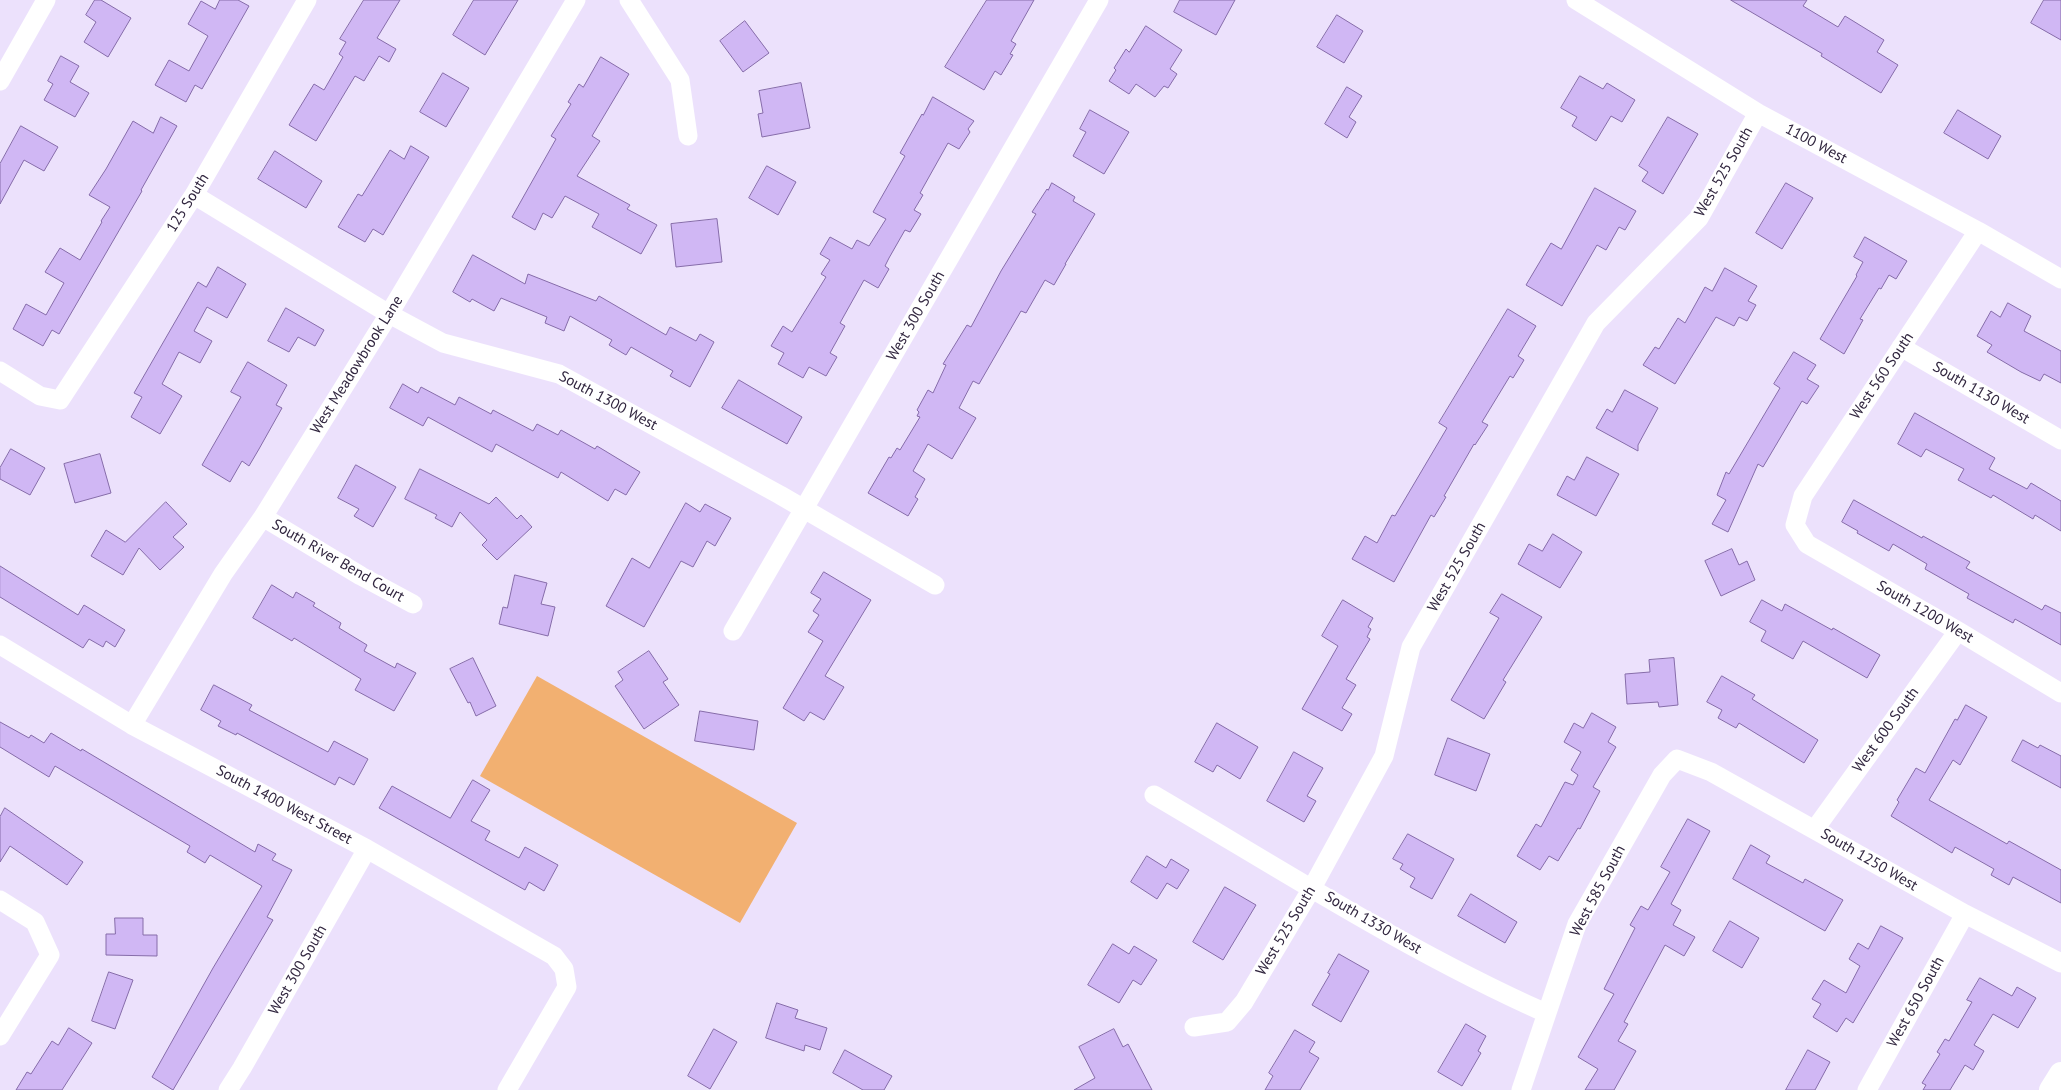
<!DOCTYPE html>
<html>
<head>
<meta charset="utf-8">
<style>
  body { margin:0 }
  canvas { display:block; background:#ece1fc }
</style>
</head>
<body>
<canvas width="2061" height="1090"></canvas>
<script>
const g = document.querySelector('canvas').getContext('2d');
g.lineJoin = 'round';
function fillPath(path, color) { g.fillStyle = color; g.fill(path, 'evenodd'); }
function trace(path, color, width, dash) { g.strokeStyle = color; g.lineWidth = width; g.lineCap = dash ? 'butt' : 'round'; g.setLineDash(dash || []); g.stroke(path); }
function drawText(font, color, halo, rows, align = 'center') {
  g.font = font + ' "PT Sans",sans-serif'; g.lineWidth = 5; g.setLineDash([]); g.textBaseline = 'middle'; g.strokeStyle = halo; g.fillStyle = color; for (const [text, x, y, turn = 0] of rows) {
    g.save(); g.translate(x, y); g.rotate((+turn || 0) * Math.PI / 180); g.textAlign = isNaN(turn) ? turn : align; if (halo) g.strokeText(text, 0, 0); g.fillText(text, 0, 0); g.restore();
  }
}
fillPath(new Path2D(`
  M537,676L797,823L740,923L480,776Z`), '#f2b071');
const building = new Path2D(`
  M95,0H101L131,18L108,57L84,42L96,22L86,15Z
  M220,0H238L249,6L202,89L195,85L186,102L155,85L169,60L189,71L208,36L188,24L201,1L215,9Z
  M364,0H400L377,38L396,49L389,62L379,56L364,81L355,76L316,141L289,125L314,84L324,90L343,57L339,54L346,42L340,39Z
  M474,0H518L485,55L453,35Z
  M987,0H1034L1011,41L1016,44L1010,54L1013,55L1001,75L995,71L984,90L945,67Z
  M1180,0H1235L1216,35L1174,12Z
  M1731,0H1807L1803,6L1838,27L1845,16L1884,40L1877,52L1898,65L1881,93L1821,56L1822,54Z
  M2044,0H2061V40L2031,23Z
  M1337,15L1363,31L1344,63L1317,47Z
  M745,21L769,53L743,72L720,41Z
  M1146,26L1182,50L1170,69L1177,74L1168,88L1164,86L1155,97L1136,84L1129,94L1109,81L1116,70L1114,68L1126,49L1129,52Z
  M61,56L79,66L70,82L89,93L75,117L44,100L53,84L48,81Z
  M601,57L629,74L592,136L600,141L577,176L630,205L627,209L657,225L641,254L592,227L599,214L565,196L552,218L543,213L535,230L512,217L556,139L551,136L571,104L568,102L579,84L583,87Z
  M443,73L469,88L446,127L420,112Z
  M1580,76L1603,89L1607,83L1635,100L1622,122L1611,116L1596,141L1572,126L1577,117L1561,108Z
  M801,83L810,128L762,137L758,114L763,113L759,91Z
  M1347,87L1362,96L1349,117L1356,122L1347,138L1325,124Z
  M933,97L974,121L968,129L970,132L959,149L948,143L920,193L923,195L914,210L921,214L910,232L905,230L889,258L885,266L889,269L878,288L864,280L840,323L845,326L830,353L837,357L826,376L809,367L803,378L778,364L784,353L771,346L783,326L792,332L826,277L821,274L830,260L820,254L830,237L852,249L857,240L869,246L886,219L873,212L905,156L900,153L922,114L923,115Z
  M1090,110L1129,132L1104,174L1073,156L1086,132L1080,129Z
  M1958,110L2001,136L1988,159L1944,133Z
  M161,117L177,126L141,190L142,191L59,334L52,330L43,346L13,329L26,304L46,315L64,283L45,272L60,248L80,260L102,222L101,221L110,207L89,195L106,169L133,121L153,133Z
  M1668,117L1698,134L1663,194L1642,181L1648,172L1639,166Z
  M21,126L58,147L44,171L24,160L0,204V164Z
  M411,146L429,157L383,235L373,229L365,242L338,227L358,194L362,196L390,150L404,159Z
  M275,151L322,181L306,208L258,179Z
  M767,166L796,182L778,215L749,198Z
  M1052,183L1075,197L1073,201L1095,214L1065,264H1066L1054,285L1045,280L1026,313L1021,311L979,384L973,381L959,408L976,418L952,459L928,444L913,471L925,479L915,497L918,499L908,516L868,493L889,457L891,458L897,448L900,450L920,417L917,416L919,412L917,410L928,390L933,393L946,365L943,364L967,325L971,327L1001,271L1036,214L1032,212L1047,189L1048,190Z
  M1786,183L1813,198L1782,249L1756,233Z
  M1595,188L1636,211L1625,230L1619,227L1606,250L1597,245L1562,306L1526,285L1551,243L1561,249Z
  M717,219L722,262L676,267L671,224Z
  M1865,237L1907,261L1896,279L1889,275L1881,289L1879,288L1860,319L1863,320L1844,354L1820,339L1857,276L1856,275L1863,262L1854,257Z
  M473,255L525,284L528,274L596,301L599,296L666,335L670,327L696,341L700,334L714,342L690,387L670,376L673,371L631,347L626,355L609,345L612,340L570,316L564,331L545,323L547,317L501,298L494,311L472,299L470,302L453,292Z
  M218,267L246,284L227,318L207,307L194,331L212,341L200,363L179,352L162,384L182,396L160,434L131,417L142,397L134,393L198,282L206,287Z
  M1725,268L1757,286L1748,301L1756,305L1747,321L1739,317L1734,326L1716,317L1675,384L1643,365L1655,347L1659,349L1678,318L1685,323L1705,287L1712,291Z
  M2008,303L2031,316L2024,331L2061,351V383L2044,374L2040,381L2021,372L1987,352L1992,345L1977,336L1991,311L2000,317Z
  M286,308L324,330L315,346L298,337L289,352L268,341Z
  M1508,309L1536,326L1518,356L1524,360L1513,378L1510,376L1482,422L1488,425L1475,445L1474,444L1444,496L1446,497L1434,517L1431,515L1394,582L1352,559L1365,536L1377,543L1392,515L1395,516L1447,428L1439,423Z
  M1794,352L1816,365L1807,379L1819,386L1807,404L1802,401L1763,467L1758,464L1728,532L1712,524L1726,500L1717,495L1726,472L1729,474L1780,388L1774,384Z
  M248,362L287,385L276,405L282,408L259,449L249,466L242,461L230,482L202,465L241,397L231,392Z
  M739,380L802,417L787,444L722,408Z
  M403,384L418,393L421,387L455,405L459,397L491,414L493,410L533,431L537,424L558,435L561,430L595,449L597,446L640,472L626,495L615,489L608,501L561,472L558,478L496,444L492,452L428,417L423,426L390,408Z
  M1625,390L1658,408L1638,445V451L1596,428L1607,409L1612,412Z
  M1915,413L1995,458L1989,469L2027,489L2031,483L2061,501V531L2035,515L2033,519L1993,495L1991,498L1958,480L1964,469L1926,449L1921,457L1898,444Z
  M11,449L45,468L30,495L0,479V468Z
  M100,454L111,493L75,503L64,464Z
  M1587,457L1619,474L1596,516L1557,495L1567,476L1574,480Z
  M356,465L396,487L373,527L354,516L359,509L338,498Z
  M420,469L489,504L496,497L517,519L521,515L532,527L497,560L482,545L487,540L460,512L452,527L435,518L437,515L405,499Z
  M1854,500L1922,538L1923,536L1970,562L1966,568L2042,610L2045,605L2061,613V645L2015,619L2013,623L1967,598L1969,594L1925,569L1927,564L1893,544L1889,551L1857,533L1858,531L1842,522Z
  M166,502L187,524L173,537L184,547L160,570L139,548L123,575L91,556L106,530L125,542Z
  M686,503L700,512L705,504L731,518L715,546L707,541L693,567L681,561L644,627L606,606L632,558L649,568Z
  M1553,534L1582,552L1560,588L1518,564L1529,544L1542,551Z
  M1732,549L1739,565L1747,561L1755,580L1721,596L1705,561Z
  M0,566L78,615L84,605L125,630L115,647L106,641L103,647L89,639L83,648L0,597Z
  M824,572L871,600L825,676L844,687L824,720L810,712L804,721L783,708L823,641L808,632L819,615L813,611L821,599L811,593Z
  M515,575L547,583L541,604L555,607L548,636L499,624L503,607L507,608Z
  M272,585L293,598L296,592L315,603L313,606L341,623L339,628L367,645L364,651L395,668L397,663L416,673L394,711L355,690L361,679L294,638L292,641L253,618Z
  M1502,594L1542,617L1503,680L1506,682L1484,719L1451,700L1499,618L1490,613Z
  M1343,600L1373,618L1368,627L1371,629L1367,637L1370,639L1346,679L1356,685L1342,708L1352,714L1342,731L1302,709L1338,646L1322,636Z
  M1762,600L1782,611L1785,604L1832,630L1833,628L1880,655L1867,678L1803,641L1793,659L1761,641L1766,631L1750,622Z
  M649,651L668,679L663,682L679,705L644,729L615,686L623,680L618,672Z
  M473,658L496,706L476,716L470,702L468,703L450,669Z
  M1674,658L1678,705L1659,707L1658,702L1627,704L1625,674L1650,672L1649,660Z
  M1722,676L1755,695L1752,699L1818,740L1804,763L1739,723L1736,728L1718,718L1722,710L1707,702Z
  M214,685L252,705L249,710L328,752L334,741L368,759L354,785L339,777L335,785L237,733L236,735L218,726L221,721L201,710Z
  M1966,705L1987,717L1960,765L1953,760L1929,800L2007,844L2009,841L2061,870V903L2013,877L2009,885L1991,875L1994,869L1955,847L1952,853L1891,816L1899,802L1897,800L1916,768L1925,773L1955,719L1957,720Z
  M700,711L758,721L754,750L695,741Z
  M1592,713L1616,727L1608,742L1616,747L1593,787L1600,791L1580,829L1578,828L1558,861L1549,856L1540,870L1517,856L1536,824L1541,827L1565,782L1573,785L1578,775L1571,770L1581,752L1564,742L1574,723L1583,728Z
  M0,722L29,738L31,735L44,743L51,733L81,751L82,749L255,852L258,844L276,854L272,860L292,870L267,917L273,920L173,1090L152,1077L213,968L262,886L210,855L205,863L187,852L190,846L55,766L49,777L0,747Z
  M1217,723L1258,747L1240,779L1217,765L1213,772L1195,762Z
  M1448,738L1490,754L1476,791L1435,775Z
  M2023,740L2038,748L2040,745L2061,756V788L2012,761Z
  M1294,752L1323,768L1307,796L1316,801L1304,822L1267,801Z
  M473,780L490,790L471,821L490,831L485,840L519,858L525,847L558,865L544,891L529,882L525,890L379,808L392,786L450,818Z
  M5,808L83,862L67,885L10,846L0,862V817Z
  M1688,819L1710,831L1671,904L1681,910L1673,925L1695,937L1684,956L1665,945L1624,1022L1628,1024L1618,1041L1636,1051L1614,1090H1585L1598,1069L1578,1057L1614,994L1604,989L1635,928L1630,925L1641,906L1648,910L1670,872L1661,867Z
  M1408,834L1454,859L1432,899L1410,887L1415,878L1400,869L1403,864L1393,859Z
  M1751,845L1770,856L1766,863L1803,883L1805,879L1843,900L1825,931L1733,879Z
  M1147,856L1166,868L1171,859L1189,870L1177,889L1167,883L1157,899L1131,882Z
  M1225,887L1256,905L1223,960L1193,942Z
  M1471,894L1517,922L1505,943L1458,916Z
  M115,918H143V935H157V956L106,955V934H115Z
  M1730,921L1759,938L1742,968L1713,951Z
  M1881,926L1903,938L1853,1023L1846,1018L1837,1032L1813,1017L1821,1004L1812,999L1824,980L1846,993L1860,966L1849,959L1858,943L1868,949Z
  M1113,944L1129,954L1134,946L1157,960L1141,985L1133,980L1119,1003L1088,985Z
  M1339,954L1369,971L1341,1022L1312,1005L1330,974L1328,973Z
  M109,972L133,980L115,1029L92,1021Z
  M1980,978L2012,996L2017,987L2036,998L2018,1028L1993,1014L1974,1045L1984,1051L1973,1070L1965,1065L1950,1090H1923L1926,1085L1922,1083L1940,1054L1937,1052L1945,1039L1949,1041L1972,1002L1967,1000Z
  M777,1003L798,1010L795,1018L827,1028L820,1050L805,1045L804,1051L766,1038Z
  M1466,1024L1486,1036L1478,1051L1481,1053L1462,1086L1438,1072Z
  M69,1028L92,1043L62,1090H16L27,1072L31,1074L52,1041L58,1045Z
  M714,1029L737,1042L710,1089L688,1076Z
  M1114,1029L1123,1047L1128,1044L1152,1090H1074L1095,1078L1079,1047Z
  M1295,1030L1315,1042L1309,1052L1319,1058L1300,1090H1265L1273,1076L1269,1073Z
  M845,1050L892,1076L884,1090H863L833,1073Z
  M1808,1050L1830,1062L1815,1090H1786Z`);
fillPath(building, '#d0b7f4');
trace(building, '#866ca9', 1);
trace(new Path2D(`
  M629,0L680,80L688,136
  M1576,0L1758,113L1978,231L2061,279
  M0,81L46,0
  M194,195L389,314L443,343L559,374L780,495L935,585
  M1978,231L1803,496L1795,525L1807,544L1958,631L2061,693
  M1901,347L2061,440
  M0,371L40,396L60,400L194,195L307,0
  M263,517L361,576L413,604
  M733,631L1099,0
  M0,645L132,725L367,849L554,956L564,969L567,987L507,1090
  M132,725L223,574L263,517L389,314L576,0
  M1154,795C1282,870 1409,952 1546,1013
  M1815,829L1958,631
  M0,900L35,922L50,955L0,1036
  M1194,1027L1227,1022L1244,1002L1312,888L1384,756L1411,647L1596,323L1699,218L1758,113
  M228,1090L242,1068L367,849
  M1521,1090L1577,924L1662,775L1677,759L1711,772L1965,914L2061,963
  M1867,1090L1965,914`), '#fff', 19);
trace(new Path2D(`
  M2051,1090L2061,1074`), '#fff', 24);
drawText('15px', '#31263f', '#fff', [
  ["1100 West",1816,144,28],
  ["West 525 South",1724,172,-60],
  ["125 South",188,203,-58],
  ["West 300 South",916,316,-60],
  ["West Meadowbrook Lane",357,365,-58],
  ["West 560 South",1882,376,-56],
  ["South 1130 West",1981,393,30],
  ["South 1300 West",608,401,28],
  ["South River Bend Court",338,561,30],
  ["West 525 South",1457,567,-60],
  ["South 1200 West",1925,612,30],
  ["West 600 South",1886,730,-54],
  ["South 1400 West Street",284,805,28],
  ["South 1250 West",1869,860,30],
  ["West 585 South",1598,891,-62],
  ["South 1330 West",1373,923,30],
  ["West 525 South",1286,931,-59],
  ["West 300 South",298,970,-60],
  ["West 650 South",1916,1002,-61]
]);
</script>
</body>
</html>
